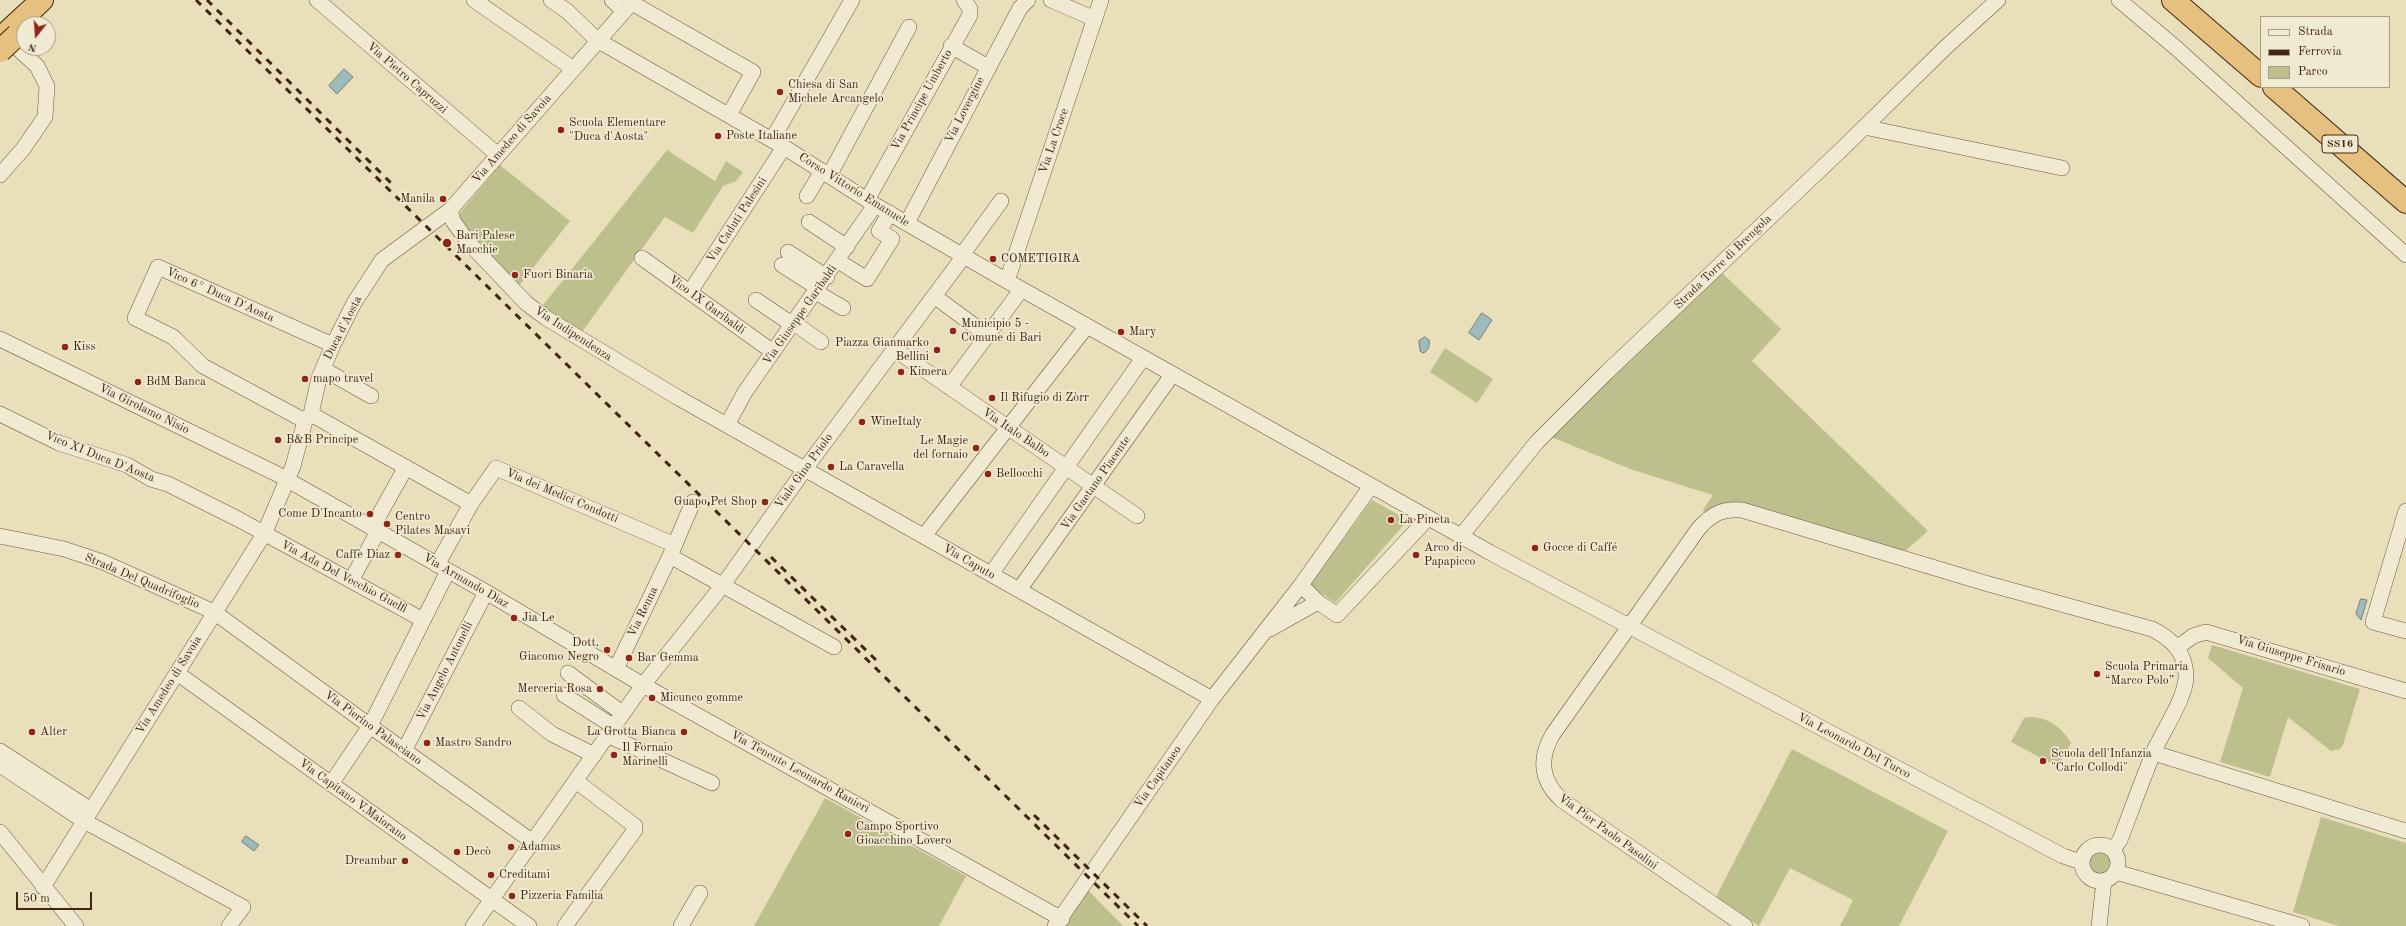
<!DOCTYPE html>
<html>
<head>
<meta charset="utf-8">
<style>
  body { margin:0 }
  #map { position:relative; width:2406px; height:926px; overflow:hidden; background:#eadfbb; font-family:"Old Standard TT",serif }
  canvas { display:block }
  .legend { position:absolute; left:2260px; top:16px; width:130px; height:72px; box-sizing:border-box; background:#f1ead3; border:1px solid #ab9c86; margin:0; padding:5px 7px; list-style:none; font-size:12px; color:#422613 }
  .legend li { display:flex; align-items:center; gap:8px; height:20px }
  .legend b { width:20px; border:1px solid #ab9c86 }
  .north { position:absolute; left:16px; top:16px; width:40px; height:40px; box-sizing:border-box; background:#f1ead3; border:1px solid #ab9c86; border-radius:50%; rotate:197deg; font-size:11px; font-weight:700; line-height:16px; text-align:center; color:#422613 }
  .north::after { content:''; display:block; margin:auto; width:14px; height:18px; background:#8f2418; clip-path:polygon(50% 0,100% 100%,50% 72%,0 100%) }
  .scale { position:absolute; left:16px; top:892px; width:76px; height:18px; box-sizing:border-box; border:2px solid #422613; border-top:0; padding-left:5px; font-size:12px; line-height:14px; white-space:nowrap; color:#422613; -webkit-text-stroke:3px #f1ead3; paint-order:stroke }
</style>
</head>
<body>
<div id="map">
<canvas width="2406" height="926"></canvas>
<ul class="legend">
<li><b style="height:5px;background:#f1ead3"></b>Strada</li>
<li><b style="height:5px;background:#422613"></b>Ferrovia</li>
<li><b style="height:11px;background:#bdc08c"></b>Parco</li>
</ul>
<div class="north">N</div>
<div class="scale">50 m</div>
</div>
<script>
const g = document.querySelector('canvas').getContext('2d');
g.lineJoin = 'round';
function fillPath(path, color) { g.fillStyle = color; g.fill(path, 'evenodd'); }
function trace(path, color, width, dash) { g.strokeStyle = color; g.lineWidth = width; g.lineCap = dash ? 'butt' : 'round'; g.setLineDash(dash || []); g.stroke(path); }
function drawText(font, color, halo, rows, align = 'center') {
  g.font = font + ' "Old Standard TT",serif'; g.lineWidth = 3.5; g.setLineDash([]); g.textBaseline = 'middle'; g.strokeStyle = halo; g.fillStyle = color; for (const [text, x, y, turn = 0] of rows) {
    g.save(); g.translate(x, y); g.rotate((+turn || 0) * Math.PI / 180); g.textAlign = isNaN(turn) ? turn : align; if (halo) g.strokeText(text, 0, 0); g.fillText(text, 0, 0); g.restore();
  }
}
fillPath(new Path2D(`
  M667,150L715,181L726,161L743,172L736,181L723,186L693,233L665,217L579,336L540,309Z
  M500,165L570,221L518,287L469,238L459,214Z
  M1719,270L1781,329L1752,361L1928,531L1905,551L1712,508L1704,512L1703,510L1713,495L1633,470L1551,437Z
  M1445,348L1493,379L1477,403L1430,372Z
  M1372,500L1408,520L1335,603L1310,585Z
  M2212,645L2360,689L2343,745L2340,749L2331,751L2288,717L2270,777L2220,762L2243,688L2208,658Z
  M2031,717C2050,718 2061,727 2071,743L2058,767L2011,742L2024,718Z
  M1792,749L1948,831L1899,926H1840L1853,900L1790,868L1759,926L1716,897Z
  M825,798L966,876L939,926H754Z
  M2321,817L2406,843V926H2339L2293,912Z
  M2090 863a10 10 0 1 1 20 0a10 10 0 1 1-20 0Z
  M1088,890L1123,926H1063Z`), '#bdc08c');
const water = new Path2D(`
  M344,69L353,77L337,94L329,86Z
  M1482,313L1492,320L1479,340L1469,333Z
  M1425,337L1429,340C1430,345 1429,351 1423,353L1420,351L1419,341Z
  M2361,599L2367,600L2361,620L2356,614Z
  M246,836L259,845L254,851L242,842Z`);
fillPath(water, '#9dbabc');
trace(water, '#797f78', 1);
const minor = new Path2D(`
  M317,0L498,155
  M474,0L572,68
  M551,0L567,11L597,40L784,147L875,205L1007,281L1491,553L2063,856L2081,862
  M612,0L623,10
  M1051,0L1095,19
  M2119,0L2175,47L2406,255
  M632,3L753,72L729,115
  M951,46L988,67
  M1864,127L2062,168
  M772,140L852,0
  M0,175L23,149L45,117L47,86L37,66L16,47L1,40
  M829,176L909,27
  M807,196L822,171
  M867,200L970,15V9L964,0
  M450,210L453,221L468,242L526,303L546,318L677,397L1212,699
  M809,222L847,247
  M907,223L1020,8L1028,0
  M788,252L827,277
  M962,255L1001,201
  M642,258L773,352
  M838,261L867,279L892,239L879,231L890,213
  M782,265L818,288
  M1007,281L1101,0
  M690,292L784,147
  M816,292L843,308
  M934,296L987,335
  M756,300L793,325
  M794,323L821,342
  M0,339L277,474L486,592L643,685L1062,919
  M894,349L1137,516
  M323,369L371,396
  M949,387L1021,290
  M0,414L59,443L127,465L151,479L168,484L238,519L423,620
  M311,414L471,504
  M305,421L203,366L173,337L135,318L158,267L333,345
  M727,425L745,392L875,205
  M693,502L670,556L834,647
  M2406,511L2373,622L2406,631
  M372,528L406,467
  M0,536L64,549L103,562L214,612L370,726L533,842
  M924,536L1087,326
  M1461,536L1537,442L1606,373L1843,148L1946,47L1998,0
  M437,565L471,504L496,468L675,545
  M991,574L1143,358
  M351,581L378,531
  M1301,585L1318,602L1337,615L1428,518
  M1019,590L1172,375
  M1270,629L1318,602
  M2178,647L2193,636L2206,632L2406,691
  M616,669L670,556
  M177,673L529,926
  M568,673L622,713
  M564,695L613,726
  M519,708L552,734L594,755
  M607,735L712,783
  M0,751L91,810
  M404,751L486,592
  M2154,753L2406,831
  M0,765L84,821L243,907L229,926
  M331,784L370,726L448,571
  M0,832L76,926
  M2082 863a18 18 0 1 1 36 0a18 18 0 1 1-36 0Z
  M2116,872L2302,926
  M43,887L264,534L293,466L305,421L311,414L319,378L333,345L354,303L382,260L450,210L634,0
  M473,926L643,685L723,585L805,469L964,256
  M565,926L635,830V826L576,781
  M681,926L700,893
  M1055,926L1212,699L1301,585L1371,486
  M1745,926L1563,801C1541,782 1538,759 1553,734L1699,528C1712,514 1723,508 1742,510L1985,583L2152,629C2172,639 2185,652 2186,675C2187,696 2163,731 2154,751C2142,781 2131,811 2120,840L2113,850
  M2099,926L2104,881`);
const highway = new Path2D(`
  M2173,0L2261,76
  M0,39L42,0
  M2274,87L2406,202`);
trace(minor, '#6c543d', 16);
trace(highway, '#422613', 24);
trace(minor, '#f1ead3', 15);
trace(highway, '#e5c07e', 22);
trace(new Path2D(`
  M196,0L1138,926
  M207,0L394,186
  M771,557L877,661
  M1034,815L1147,926`), '#422613', 3, [7, 7]);
const highwayBridge = new Path2D(`
  M0,51L17,35`);
trace(highwayBridge, '#422613', 24, []);
trace(highwayBridge, '#e5c07e', 22);
for (const [x, y, r, color] of [
  [780,92,4,"#8f2418"],
  [561,130,4,"#8f2418"],
  [718,136,4,"#8f2418"],
  [443,199,4,"#8f2418"],
  [447,243,5,"#8f2418"],
  [993,259,4,"#8f2418"],
  [515,275,4,"#8f2418"],
  [953,331,4,"#8f2418"],
  [1121,332,4,"#8f2418"],
  [65,347,4,"#8f2418"],
  [937,350,4,"#8f2418"],
  [901,372,4,"#8f2418"],
  [305,379,4,"#8f2418"],
  [138,382,4,"#8f2418"],
  [992,398,4,"#8f2418"],
  [862,422,4,"#8f2418"],
  [278,440,4,"#8f2418"],
  [976,448,4,"#8f2418"],
  [831,467,4,"#8f2418"],
  [988,474,4,"#8f2418"],
  [765,502,4,"#8f2418"],
  [370,514,4,"#8f2418"],
  [1391,520,4,"#8f2418"],
  [387,524,4,"#8f2418"],
  [1535,548,4,"#8f2418"],
  [398,555,4,"#8f2418"],
  [1416,555,4,"#8f2418"],
  [514,618,4,"#8f2418"],
  [607,650,4,"#8f2418"],
  [629,658,4,"#8f2418"],
  [2097,674,4,"#8f2418"],
  [600,689,4,"#8f2418"],
  [652,698,4,"#8f2418"],
  [32,732,4,"#8f2418"],
  [684,732,4,"#8f2418"],
  [427,743,4,"#8f2418"],
  [614,755,4,"#8f2418"],
  [2043,761,4,"#8f2418"],
  [848,834,4,"#8f2418"],
  [511,847,4,"#8f2418"],
  [457,852,4,"#8f2418"],
  [405,861,4,"#8f2418"],
  [491,875,4,"#8f2418"],
  [512,896,4,"#8f2418"]
]) { const dot = new Path2D(); dot.arc(x, y, r, 0, 2 * Math.PI); g.fillStyle = color; g.fill(dot); trace(dot, '#f1ead3', 1.5); }
for (const [x, y, w] of [
  [2340,144,36]
]) { const box = new Path2D(); box.roundRect(x - w / 2, y - 9, w, 18, 3); g.fillStyle = '#f1ead3'; g.fill(box); trace(box, '#422613', 1); }
drawText('bold 11px', '#422613', null, [
  ["SS16",2340,144]
]);
drawText('12px', '#422613', '#f1ead3', [
  ["Via Pietro Capruzzi",407,78,41],
  ["Via Principe Umberto",922,100,-61],
  ["Via Lovergine",965,110,-63],
  ["Via Amedeo di Savoia",512,139,-49],
  ["Via La Croce",1054,141,-71],
  ["Corso Vittorio Emanuele",854,190,32],
  ["Via Caduti Palesini",737,220,-57],
  ["Strada Torre di Brengola",1723,262,-44],
  ["Vico 6° Duca D'Aosta",220,295,24],
  ["Vico IX Garibaldi",707,305,36],
  ["Via Giuseppe Garibaldi",800,315,-55],
  ["Duca d'Aosta",343,328,-63],
  ["Via Indipendenza",573,334,33],
  ["Via Girolamo Nisio",144,409,26],
  ["Via Italo Balbo",1016,433,34],
  ["Vico XI Duca D'Aosta",100,457,22],
  ["Viale Gino Priolo",804,471,-54],
  ["Via Gaetano Piacente",1096,483,-55],
  ["Via dei Medici Condotti",562,496,23],
  ["Via Caputo",969,562,30],
  ["Via Ada Del Vecchio Guelfi",344,577,28],
  ["Strada Del Quadrifoglio",142,581,23],
  ["Via Armando Diaz",466,581,30],
  ["Via Renna",643,612,-64],
  ["Via Giuseppe Frisario",2291,656,17],
  ["Via Angelo Antonelli",445,671,-63],
  ["Via Amedeo di Savoia",169,685,-58],
  ["Via Pierino Palasciano",373,728,36],
  ["Via Leonardo Del Turco",1854,746,28],
  ["Via Tenente Leonardo Ranieri",800,772,29],
  ["Via Capitaneo",1158,777,-55],
  ["Via Capitano V.Maiorano",353,800,36],
  ["Via Pier Paolo Pasolini",1608,832,36]
]);
drawText('12px', '#422613', '#f1ead3', [
  ["Chiesa di San",788,85],
  ["Michele Arcangelo",788,99],
  ["Scuola Elementare",569,123],
  ["\"Duca d'Aosta\"",569,137],
  ["Poste Italiane",726,136],
  ["Manila",435,199,"right"],
  ["Bari Palese",456,236],
  ["Macchie",456,250],
  ["COMETIGIRA",1001,259],
  ["Fuori Binaria",523,275],
  ["Municipio 5 -",961,324],
  ["Comune di Bari",961,338],
  ["Mary",1129,332],
  ["Piazza Gianmarko",929,343,"right"],
  ["Bellini",929,357,"right"],
  ["Kiss",73,347],
  ["Kimera",909,372],
  ["mapo travel",313,379],
  ["BdM Banca",146,382],
  ["Il Rifugio di Zòrr",1000,398],
  ["WineItaly",870,422],
  ["B&B Principe",286,440],
  ["Le Magie",968,441,"right"],
  ["del fornaio",968,455,"right"],
  ["La Caravella",839,467],
  ["Bellocchi",996,474],
  ["Guapo Pet Shop",757,502,"right"],
  ["Come D'Incanto",362,514,"right"],
  ["Centro",395,517],
  ["Pilates Masavi",395,531],
  ["La Pineta",1399,520],
  ["Arco di",1424,548],
  ["Papapicco",1424,562],
  ["Gocce di Caffé",1543,548],
  ["Caffè Diaz",390,555,"right"],
  ["Jia Le",522,618],
  ["Dott.",599,643,"right"],
  ["Giacomo Negro",599,657,"right"],
  ["Bar Gemma",637,658],
  ["Scuola Primaria",2105,667],
  ["“Marco Polo”",2105,681],
  ["Merceria Rosa",592,689,"right"],
  ["Micunco gomme",660,698],
  ["Alter",40,732],
  ["La Grotta Bianca",676,732,"right"],
  ["Mastro Sandro",435,743],
  ["Il Fornaio",622,748],
  ["Marinelli",622,762],
  ["Scuola dell'Infanzia",2051,754],
  ["\"Carlo Collodi\"",2051,768],
  ["Campo Sportivo",856,827],
  ["Gioacchino Lovero",856,841],
  ["Adamas",519,847],
  ["Decò",465,852],
  ["Dreambar",397,861,"right"],
  ["Creditami",499,875],
  ["Pizzeria Familia",520,896]
], 'left');
</script>
</body>
</html>
